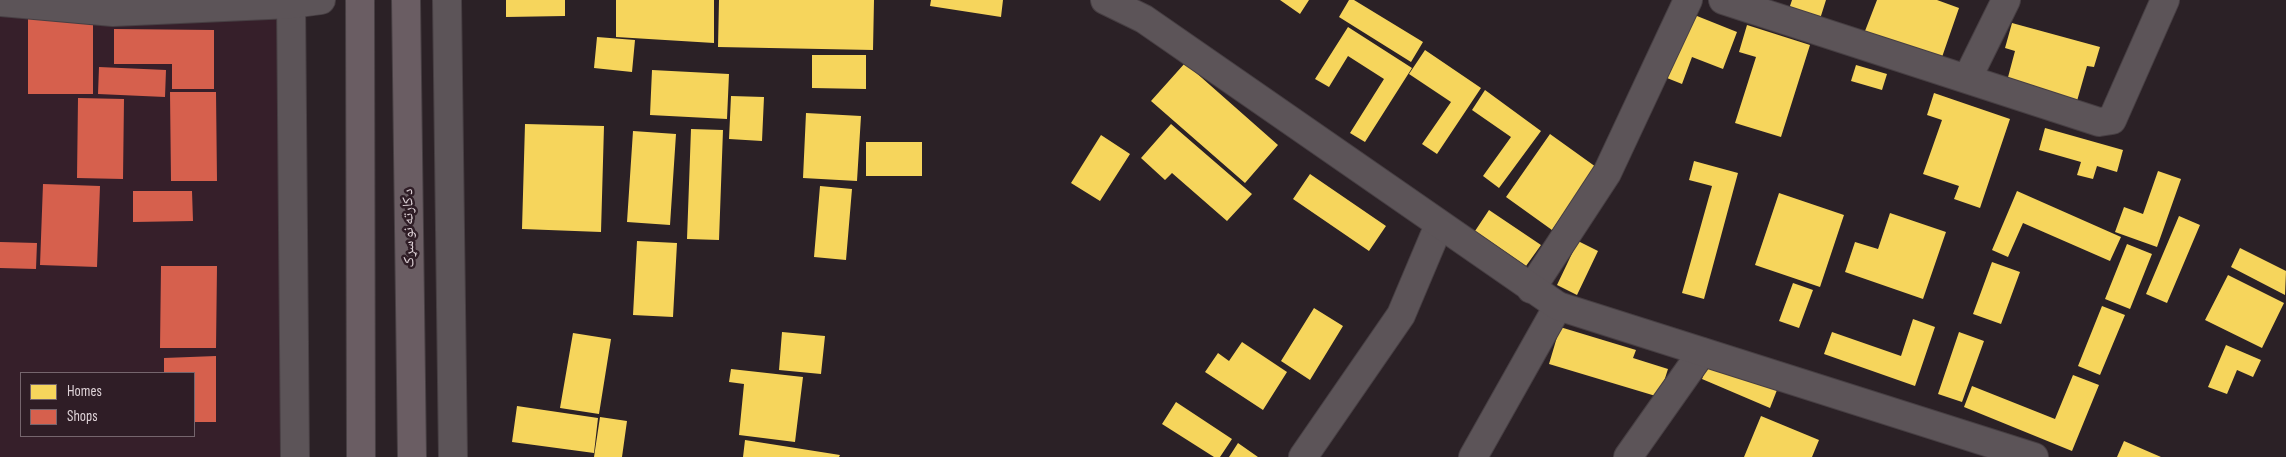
<!DOCTYPE html>
<html>
<head>
<meta charset="utf-8">
<style>
  body { margin:0 }
  #map { position:relative; width:2286px; height:457px; overflow:hidden; background:#2b2126; font-family:"Sofia Sans Condensed",sans-serif }
  canvas { display:block }
  .legend { position:absolute; left:20px; top:372px; width:175px; height:65px; box-sizing:border-box; background:#2f1d26; border:1px solid #75656d; margin:0; padding:6px 9px; list-style:none; font-size:15px; color:#ded2d7 }
  .legend li { display:flex; align-items:center; gap:10px; height:25px }
  .legend b { width:25px; border:1px solid #75656d }
</style>
</head>
<body>
<div id="map">
<canvas width="2286" height="457"></canvas>
<ul class="legend">
<li><b style="height:14px;background:#f6d55c"></b>Homes</li>
<li><b style="height:14px;background:#d6604d"></b>Shops</li>
</ul>
</div>
<script>
const g = document.querySelector('canvas').getContext('2d');
g.lineJoin = 'round';
function fillPath(path, color) { g.fillStyle = color; g.fill(path, 'evenodd'); }
function trace(path, color, width, dash) { g.strokeStyle = color; g.lineWidth = width; g.lineCap = dash ? 'butt' : 'round'; g.setLineDash(dash || []); g.stroke(path); }
function drawText(font, color, halo, rows, align = 'center') {
  g.font = font + ' "Sofia Sans Condensed","Noto Naskh Arabic",sans-serif'; g.lineWidth = 5; g.setLineDash([]); g.textBaseline = 'middle'; g.strokeStyle = halo; g.fillStyle = color; for (const [text, x, y, turn = 0] of rows) {
    g.save(); g.translate(x, y); g.rotate((+turn || 0) * Math.PI / 180); g.textAlign = isNaN(turn) ? turn : align; if (halo) g.strokeText(text, 0, 0); g.fillText(text, 0, 0); g.restore();
  }
}
fillPath(new Path2D(`
  M0,0H291L295,457H0ZM21,373H194V436H21Z`), '#361f2a');
fillPath(new Path2D(`
  M506,0H565V16L506,17Z
  M616,0H714V43L616,37Z
  M719,0H874L873,50L718,47Z
  M931,0H1003L1001,17L930,6Z
  M1280,0H1309L1300,14Z
  M1349,0H1354L1423,42L1411,62L1339,17Z
  M1792,0H1826L1820,19L1789,9Z
  M1877,0H1937L1959,8L1941,60L1865,31Z
  M1692,14L1737,32L1723,69L1692,57L1682,84L1667,78Z
  M2012,23L2100,47L2094,67L2087,66L2077,101L2007,81L2015,51L2005,48Z
  M1747,25L1810,45L1781,137L1735,123L1756,57L1739,52Z
  M1348,27L1412,68L1365,142L1350,133L1384,79L1348,56L1329,87L1315,79Z
  M597,37L635,40L632,72L594,68Z
  M1425,50L1481,88L1437,154L1422,144L1451,102L1409,74Z
  M812,55H866V89L812,88Z
  M1185,63L1278,145L1245,183L1151,101Z
  M1856,65L1887,74L1882,90L1851,81Z
  M652,70L729,74L727,119L650,115Z
  M1485,90L1541,131L1499,188L1483,176L1511,137L1472,110Z
  M1934,93L2010,119L1980,208L1954,199L1959,186L1923,174L1942,120L1927,115Z
  M731,96L764,97L762,141L729,139Z
  M806,113L861,116L857,181L803,178Z
  M525,124L604,126L601,232L522,229Z
  M1171,124L1252,194L1227,221L1172,173L1165,180L1141,158Z
  M2045,128L2123,150L2117,172L2097,166L2093,179L2077,175L2081,162L2039,150Z
  M691,129L723,130L719,240L687,239Z
  M633,131L676,134L670,225L627,222Z
  M1550,134L1596,167L1552,230L1506,197Z
  M1101,135L1130,154L1100,201L1071,183Z
  M866,142H922V176H866Z
  M1694,161L1738,173L1704,299L1682,293L1712,186L1689,180Z
  M2158,171L2181,179L2157,247L2115,232L2124,207L2143,214Z
  M1310,174L1386,226L1369,251L1293,199Z
  M820,186L852,189L846,260L814,257Z
  M2017,191L2121,237L2110,261L2023,223L2008,257L1992,250Z
  M1779,193L1844,215L1820,287L1755,265Z
  M1489,210L1541,245L1526,266L1475,231Z
  M1890,213L1946,232L1923,299L1845,272L1855,242L1878,249Z
  M2179,216L2200,225L2167,303L2146,294Z
  M637,241L677,243L673,317L633,315Z
  M1578,241L1598,251L1577,295L1557,285Z
  M2127,244L2152,254L2130,309L2105,299Z
  M2240,248L2286,271L2285,295L2231,267Z
  M1992,262L2020,272L2001,324L1973,314Z
  M2228,275L2284,303L2262,348L2205,320Z
  M1793,283L1813,290L1799,328L1779,321Z
  M2102,306L2125,315L2100,375L2078,366Z
  M1314,308L1343,326L1310,380L1281,361Z
  M1913,319L1935,327L1915,386L1824,354L1832,332L1901,356Z
  M1560,327L1636,350L1633,358L1668,369L1659,397L1549,364Z
  M782,332L825,336L821,374L779,370Z
  M1959,332L1984,341L1962,402L1938,394Z
  M573,333L611,339L599,414L560,408Z
  M1242,342L1287,372L1263,410L1205,372L1218,353L1229,361Z
  M2226,345L2261,360L2253,377L2237,370L2227,394L2208,387Z
  M1709,362L1777,390L1770,408L1702,379Z
  M731,369L803,377L795,442L739,435L744,384L729,382Z
  M2073,375L2099,385L2072,451L1964,407L1972,386L2055,419Z
  M1176,402L1232,439L1220,457H1214L1162,424Z
  M517,406L598,418L594,453L512,442Z
  M1761,416L1819,440L1812,457H1744Z
  M600,417L627,421L622,457H594Z
  M745,440L840,455L839,457H743Z
  M2124,441L2161,457H2117Z
  M1238,443L1258,457H1229Z`), '#f6d55c');
fillPath(new Path2D(`
  M28,15H93V94H28Z
  M114,29L214,30V89H172V64H114Z
  M99,67L166,70L165,97L98,94Z
  M170,92H216L217,181H171Z
  M78,98L124,99L123,179L77,178Z
  M43,184L100,186L97,267L40,265Z
  M133,191H192L193,221L133,222Z
  M0,242L37,243L36,269L0,268Z
  M161,266H217L216,348H160Z
  M216,356V422H194V373H164V358Z`), '#d6604d');
const minor = new Path2D(`
  M291,0L295,457
  M447,0L453,457
  M1723,0L2099,122L2112,120L2165,0
  M1967,79L2006,0
  M1531,289L1607,173L1688,0
  M1303,457L1401,315L1439,225
  M1473,457L1558,306
  M1628,457L1702,352`);
const tertiary = new Path2D(`
  M1105,0L1144,19L1558,306L2034,457
  M0,2L113,12L291,4L321,0`);
const trunk = new Path2D(`
  M360,0L361,457
  M406,0L412,457`);
trace(minor, '#473f43', 30);
trace(tertiary, '#473f43', 30);
trace(trunk, '#473f43', 30);
trace(minor, '#5c5458', 28);
trace(tertiary, '#5c5458', 28);
trace(trunk, '#6a5d63', 28);
drawText('15px', '#ded2d7', '#2f1d26', [
  ["د کارته نو سړک",409,228,-91]
]);
</script>
</body>
</html>
